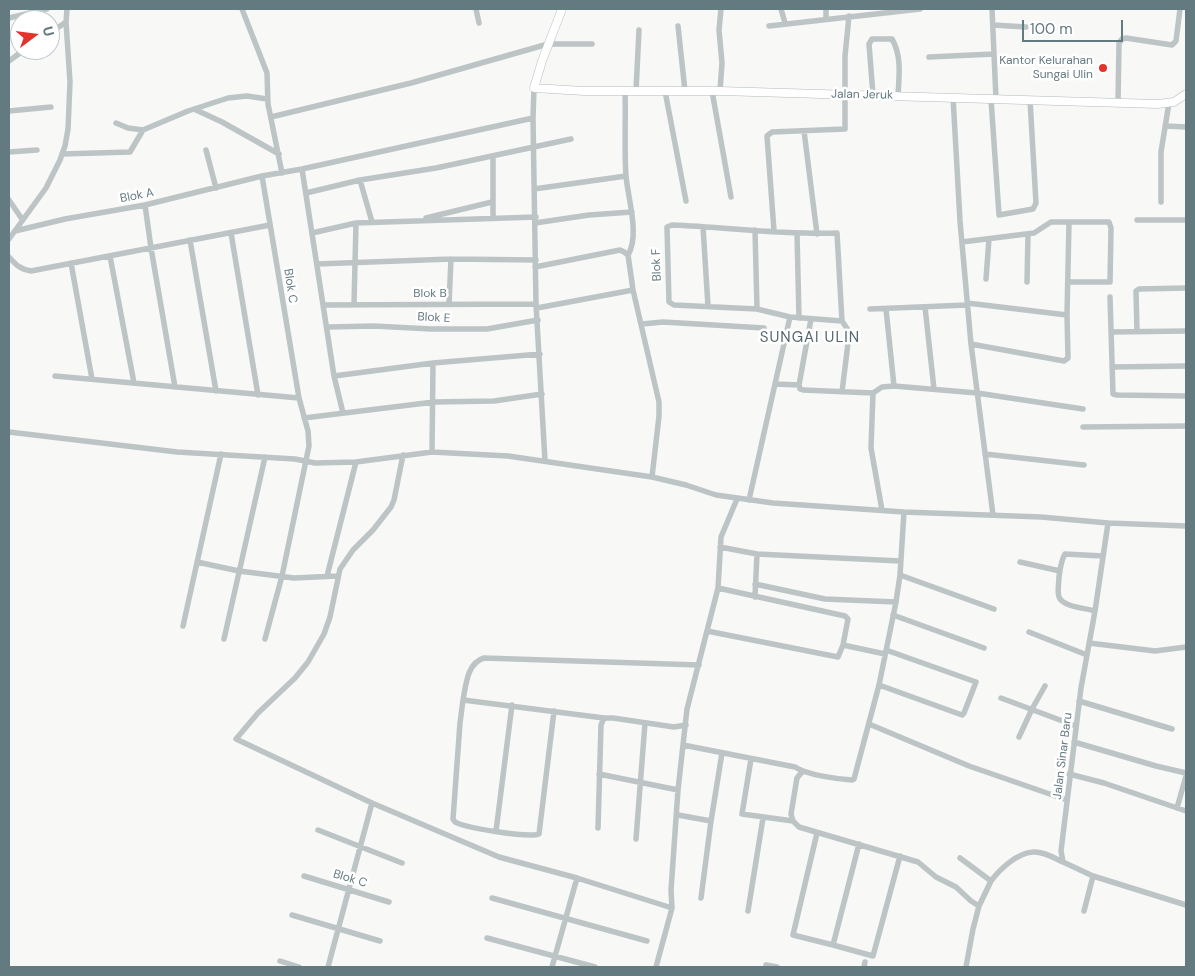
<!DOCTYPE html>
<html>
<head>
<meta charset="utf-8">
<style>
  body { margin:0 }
  #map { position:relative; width:1195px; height:976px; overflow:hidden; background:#f8f8f6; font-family:"DM Sans",sans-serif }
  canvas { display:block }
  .frame { position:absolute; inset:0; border:10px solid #637a81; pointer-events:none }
  .north { position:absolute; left:10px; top:10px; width:50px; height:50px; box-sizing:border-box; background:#fff; border:1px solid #c1cacd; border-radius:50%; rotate:75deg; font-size:14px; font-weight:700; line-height:20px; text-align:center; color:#637a81 }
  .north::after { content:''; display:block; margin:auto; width:18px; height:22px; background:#e3332b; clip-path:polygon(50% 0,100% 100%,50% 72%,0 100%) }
  .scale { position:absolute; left:1022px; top:20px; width:101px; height:22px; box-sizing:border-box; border:2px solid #637a81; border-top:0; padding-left:6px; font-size:15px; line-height:18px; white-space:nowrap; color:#637a81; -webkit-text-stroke:4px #fff; paint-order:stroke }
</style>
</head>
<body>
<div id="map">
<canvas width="1195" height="976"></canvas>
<div class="frame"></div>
<div class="north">U</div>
<div class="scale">100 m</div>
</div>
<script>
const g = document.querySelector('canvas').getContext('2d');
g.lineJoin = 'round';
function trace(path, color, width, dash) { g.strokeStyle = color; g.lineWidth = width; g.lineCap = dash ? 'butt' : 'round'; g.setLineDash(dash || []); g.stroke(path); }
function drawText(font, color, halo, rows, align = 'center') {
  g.font = font + ' "DM Sans",sans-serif'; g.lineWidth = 5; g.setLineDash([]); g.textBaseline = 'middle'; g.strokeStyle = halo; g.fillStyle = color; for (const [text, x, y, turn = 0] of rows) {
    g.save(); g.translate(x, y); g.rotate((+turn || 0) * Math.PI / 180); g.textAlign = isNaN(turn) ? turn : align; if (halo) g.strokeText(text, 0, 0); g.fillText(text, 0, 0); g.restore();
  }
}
const secondary = new Path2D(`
  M562,9L542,61L534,88L584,91H720L1158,104L1174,102L1186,94`);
trace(secondary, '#b1babd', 9);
trace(new Path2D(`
  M242,9L267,73L268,104L282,173
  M476,9L479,23
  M781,9L785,23
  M826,9V19
  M992,9L996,99
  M9,18L47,9
  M993,25L1026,27
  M678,26L685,91
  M769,26L920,9
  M50,33L66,22
  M929,57L994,54
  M9,61L24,50
  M534,88L533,118L536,304L545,461
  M625,91C626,119 624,148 626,176C628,199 640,235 628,255
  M636,91L639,30
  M665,91L686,201
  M712,91L731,197
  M720,91L722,63L719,30L721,9
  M873,95L869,44L872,39H892C902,56 899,76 898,96
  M953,97L960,221L971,344L993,515
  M991,99L999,215L1033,209L1036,203L1030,100
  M1118,102L1119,43L1122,39L1126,38L1172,45L1176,41L1180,9
  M194,109L222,122L279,154
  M9,111L51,107
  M271,117L411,83L548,44H592
  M116,123L128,128L143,130
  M1165,126L1186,127
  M804,131L817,234
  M206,150L216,188
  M9,152L37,150
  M62,154L130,152L143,130L188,111L228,98L247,96L267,99
  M302,169L334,376L343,413
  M262,176L299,398L308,431L309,446L282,576L265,639
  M360,180L372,222
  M534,189L626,176
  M306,193L360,180L436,168L571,139
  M9,200L22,219
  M1161,202V152L1169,103
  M145,205L151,248L175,387
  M493,217V156
  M426,218L492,202
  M1137,220H1186
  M535,223L589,215L632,212
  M703,227L708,306
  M755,230L757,309
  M15,231L65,219L145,205L262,176L302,169L533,118
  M774,231L767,136L772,132L845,129V56L849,16
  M231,233L258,395
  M312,233L356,223L536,217
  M797,233L799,318
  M9,239L46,188L60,160L65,146L68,129L70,82L66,22L67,9
  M190,240L216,391
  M962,242L1034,233L1051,222H1109L1111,228L1110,282H1068
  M110,256L134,383
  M9,257C16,265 20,269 31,271L270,225
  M71,263L92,379
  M317,264L451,259L536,260
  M535,267L620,250L624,252L628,255L633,290L659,402V416L652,477
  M986,279L989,239
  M1027,282L1028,234
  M1110,297L1113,394L1117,395L1186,396
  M967,303L1067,315
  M354,304L356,223
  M449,304L451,259
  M323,305L536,304
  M925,307L934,389
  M537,308L633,290
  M870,309L967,305
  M886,309L894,386
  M642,324L663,322L764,328
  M328,327L374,326L431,329H487L538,320
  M1137,331L1136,291L1139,289L1186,288
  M1111,332L1186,331
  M971,344L1064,361L1068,358L1067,315L1069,222
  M1112,367L1186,366
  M55,376L299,398
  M334,376L433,363L540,354
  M775,384L799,385L800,389L803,390L873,393L882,387L894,386L977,393L1083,409
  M799,385L811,319
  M842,392L849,335L848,330L842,321L837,233C782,235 727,227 672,225L667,227L669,302L674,305L757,309L790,317L842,321
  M873,393L871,448L882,510
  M304,418L434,402L494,401L542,394
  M1083,427L1186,426
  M9,432L177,452L295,459L315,463L356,462L432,452L508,456L652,477L686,485L716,495L773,503L904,512L1041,517L1108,523L1186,526
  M432,452L433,363
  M985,454L1084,465
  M403,455L394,500L391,507L373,530L353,550L340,569L330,617L324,634L308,662L295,678L258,713L236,739L372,803L499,857L577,878L672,908L656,967
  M749,500L790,317
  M1108,523L1095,611L1081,688L1061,851L1063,862L1093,876L1186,905
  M720,547L757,554L900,561
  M197,562L239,571L294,578L337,576
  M1020,562L1060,571
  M900,575L994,609
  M327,576L356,462
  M755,584L825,599L896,602
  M755,597L757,554
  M1095,611C1085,608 1063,607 1059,597C1057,591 1059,583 1059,577C1060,569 1061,560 1065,554L1103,556
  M893,615L984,648
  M183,626L221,454
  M707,631L838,657L843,645L848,619L845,616L718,588
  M1029,632L1087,655
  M224,639L265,457
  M1089,643L1155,651L1186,647
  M843,645L885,654
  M879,685L962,715L964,713L976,682L886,650
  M1001,698L1076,726
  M463,700C466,685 467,663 484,658L699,665
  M1079,701L1172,729
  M554,711L539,834C529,838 465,828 455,822L453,819L460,723L463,700L604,718H613L674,727L686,725
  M869,724L969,766L1067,800
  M1019,737L1032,709L1045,686
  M1074,742L1156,766L1186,773
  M683,745L795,767C807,775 837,779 852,780L854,779L879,685L896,602L900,575L904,512
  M751,759L742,814L793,821
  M802,772L797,778L791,814L793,821L799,827L918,862L936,877L956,887L971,901L979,906
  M599,774L678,790
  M1069,774L1104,783L1186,811
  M1177,808L1186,776
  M678,815L711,821L722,753
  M598,828L601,725L604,718
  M318,830L402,863
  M496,831L512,705
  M817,833L793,935L833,945
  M636,839L645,723
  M859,844L833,945L873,956L900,856
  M960,858L991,881C1000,869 1017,853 1033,852C1043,851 1054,858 1063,862
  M304,876L389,902
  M492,898L647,941
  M701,898L711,821
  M672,908L671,890L678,790L687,709L718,588L721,537L737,499
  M748,911L763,818
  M1084,911L1093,876
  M292,915L380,941
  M487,938L595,967
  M280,961L299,967
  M766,965L777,967
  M328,967L372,803
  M552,967L577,878
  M864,967L865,962
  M966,967L973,929L979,906L991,881`), '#bcc4c6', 5.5);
trace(secondary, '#fff', 8);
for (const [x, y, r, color] of [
  [1103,68,5,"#e3332b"]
]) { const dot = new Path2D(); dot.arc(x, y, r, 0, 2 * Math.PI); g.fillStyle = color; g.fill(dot); trace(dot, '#fff', 2); }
drawText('12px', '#637a81', '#fff', [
  ["Kantor Kelurahan",1093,61],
  ["Sungai Ulin",1093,75]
], 'right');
drawText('12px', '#637a81', '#fff', [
  ["Jalan Jeruk",862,95,1],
  ["Blok A",137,196,-11],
  ["Blok F",657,265,-92],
  ["Blok C",290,286,81],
  ["Blok B",430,294],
  ["Blok E",434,318,3],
  ["Jalan Sinar Baru",1063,756,-83],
  ["Blok C",350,879,17]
]);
g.letterSpacing = '1px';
drawText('15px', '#55666c', '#fff', [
  ["SUNGAI ULIN",810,338]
]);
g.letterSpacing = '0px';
</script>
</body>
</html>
